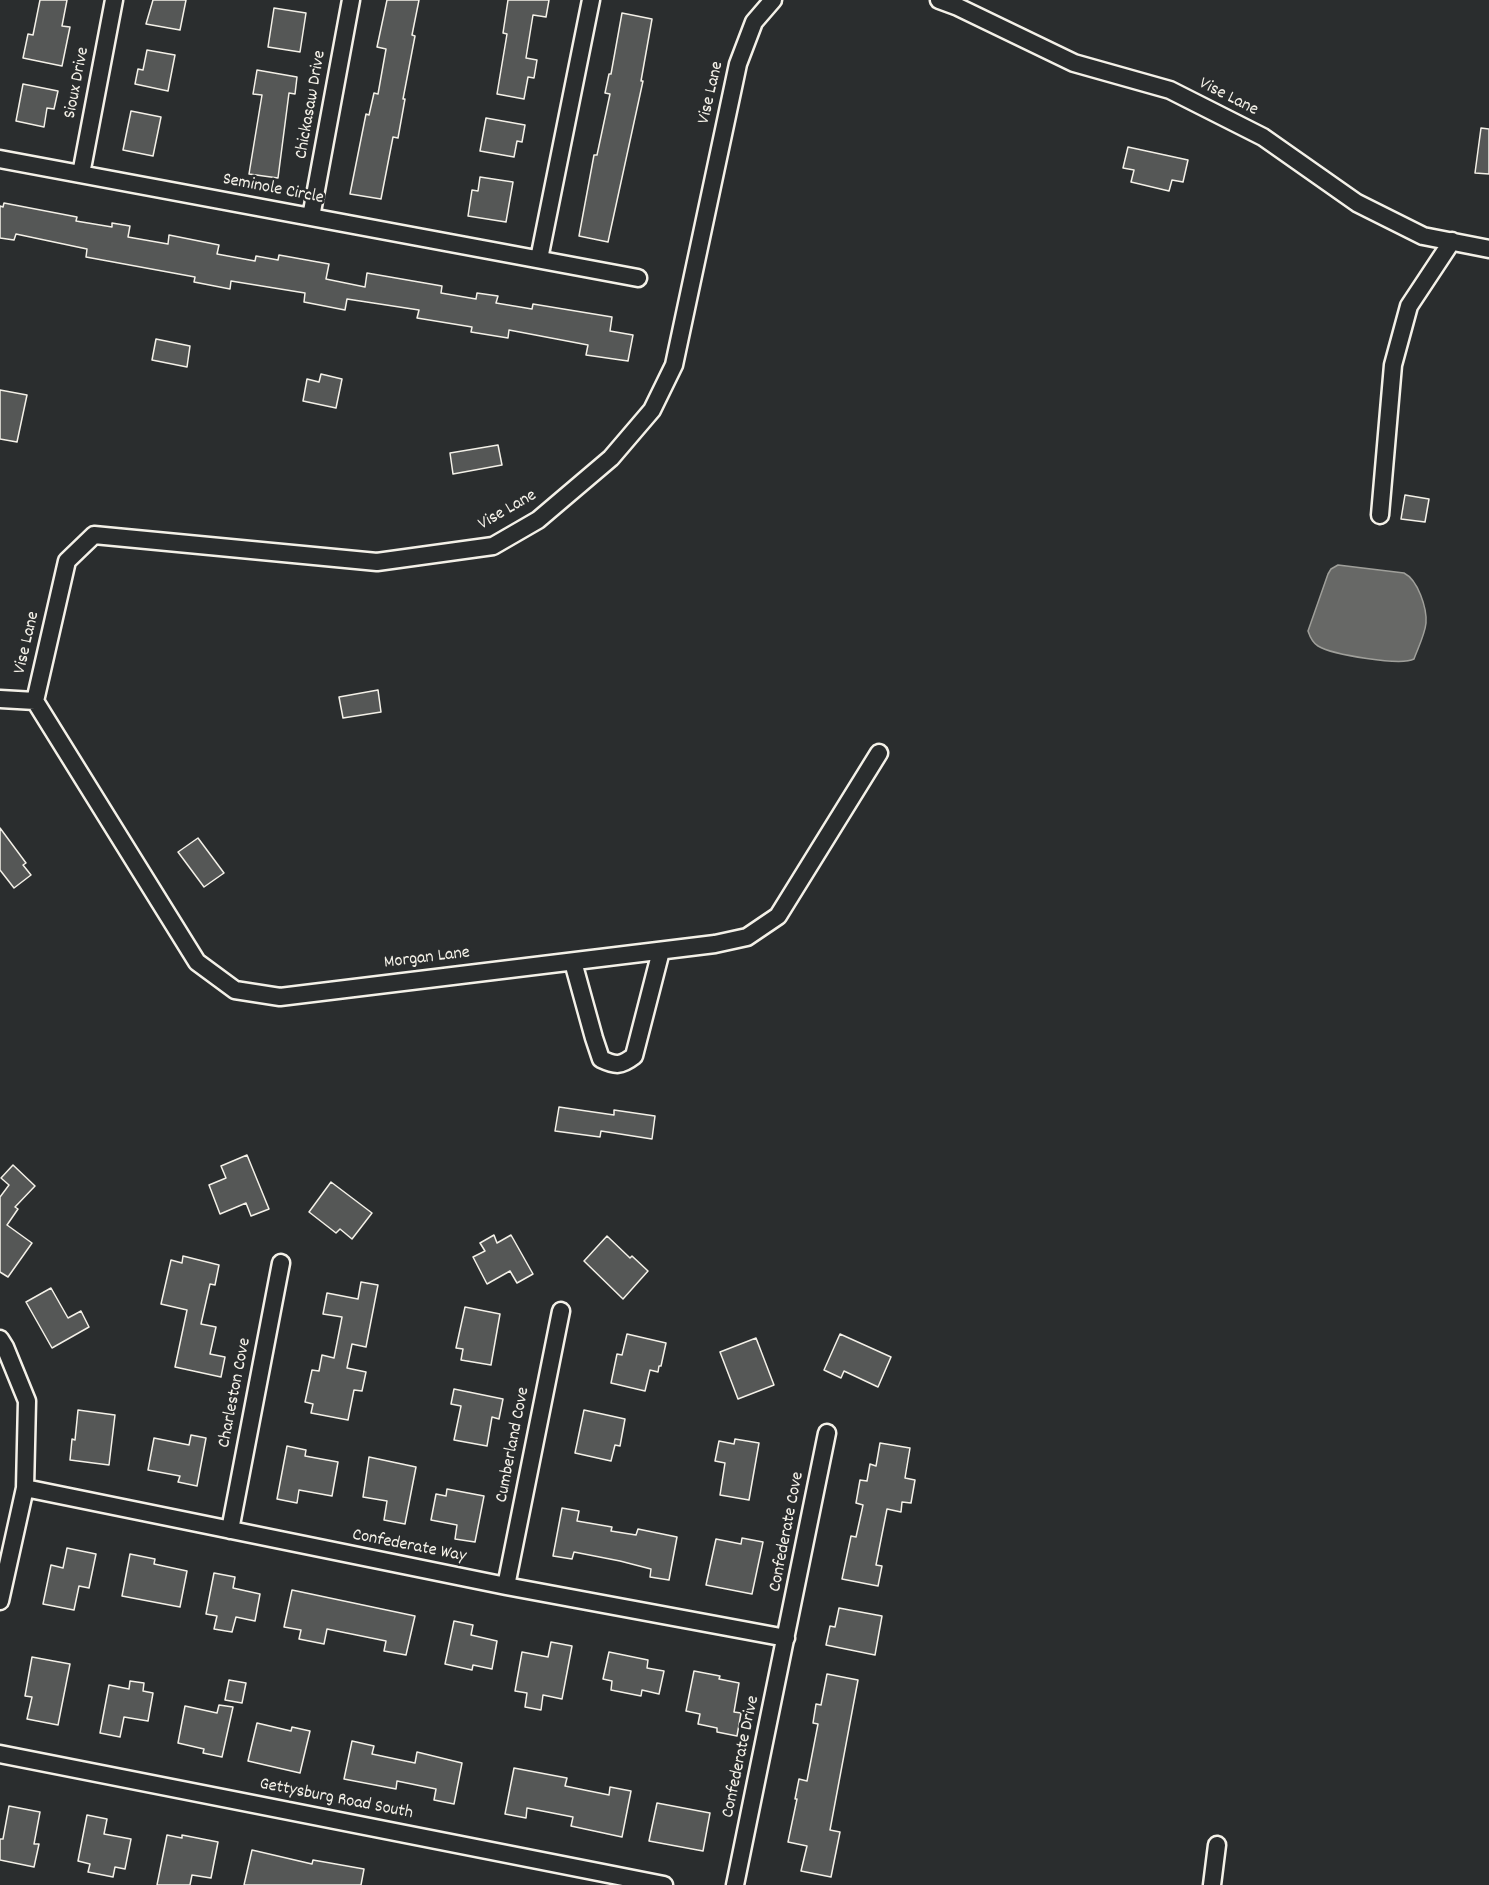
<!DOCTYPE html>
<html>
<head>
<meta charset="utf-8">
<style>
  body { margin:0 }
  canvas { display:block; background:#2a2d2e }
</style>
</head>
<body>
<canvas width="1489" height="1885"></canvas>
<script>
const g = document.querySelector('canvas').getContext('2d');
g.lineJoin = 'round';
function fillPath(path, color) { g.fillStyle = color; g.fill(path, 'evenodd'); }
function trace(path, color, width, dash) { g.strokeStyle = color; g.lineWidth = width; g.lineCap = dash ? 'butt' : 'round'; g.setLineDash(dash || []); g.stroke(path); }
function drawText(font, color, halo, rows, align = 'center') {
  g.font = font + ' Dekko,sans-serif'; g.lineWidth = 5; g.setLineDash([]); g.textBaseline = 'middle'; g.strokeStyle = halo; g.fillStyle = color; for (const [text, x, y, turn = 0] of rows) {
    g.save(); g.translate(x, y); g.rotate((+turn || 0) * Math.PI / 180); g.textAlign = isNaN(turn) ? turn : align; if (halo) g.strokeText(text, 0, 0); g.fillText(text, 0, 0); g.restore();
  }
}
const water = new Path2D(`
  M1338,565L1404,573C1418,580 1427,608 1426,623C1425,634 1418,648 1414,659C1401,666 1333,655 1318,646C1313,643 1310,637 1308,631L1328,574L1331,569Z`);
fillPath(water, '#676866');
trace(water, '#9f9f9a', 1.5);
const building = new Path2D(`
  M40,0H67L62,26L70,27L62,66L23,58L28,34L33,35Z
  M153,0H186L180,30L146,24Z
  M387,0H419L412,35L415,36L403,99H405L398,138L393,137L381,199L350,194L366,114L369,115L374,93L378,94L386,49L377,47Z
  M508,0H549L546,17L533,15L526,58L537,60L534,78L528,77L524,99L497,94L507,34L503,33Z
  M274,8L306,13L300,52L268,47Z
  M622,13L652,19L641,81H643L608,242L579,236L594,155H597L610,94L605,93L609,74H611Z
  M147,50L175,55L168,91L135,84L138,69L143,70Z
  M257,70L297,77L295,94L289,93L278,178L249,174L262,95L253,94Z
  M23,84L58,91L54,109L47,108L44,127L16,121Z
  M131,111L161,117L153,156L123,150Z
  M486,118L525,125L522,142L517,141L514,157L480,151Z
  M1481,128L1489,129V174L1475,173Z
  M1128,147L1188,160L1183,182L1172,180L1169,191L1131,182L1134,170L1123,168Z
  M480,177L513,182L506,222L468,216L472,190L478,191Z
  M4,203L77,217L76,221L112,227V223L130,226L128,237L168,244L169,235L219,245L217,254L255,261L256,256L278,260L279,255L329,264L326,279L365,287L367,273L442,286L441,293L476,299L477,293L498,296L496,303L532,309L533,304L612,317L610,331L633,335L628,361L586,355L588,345L509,330L508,338L471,332L472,327L417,318L419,310L347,299L345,310L304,302L305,293L231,281L230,289L194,282L195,277L86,257L87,249L16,234L14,240L0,238V206L3,207Z
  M156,339L190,346L187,367L152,360Z
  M321,374L342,379L336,408L303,401L307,379L319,382Z
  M0,390L27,395L17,442L0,439Z
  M498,445L502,465L453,474L450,453Z
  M1405,495L1429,499L1425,522L1401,519Z
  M378,690L381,712L343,718L339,697Z
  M0,828L26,863L23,865L31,875L14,888L0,870Z
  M198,838L224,873L204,887L178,852Z
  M559,1107L614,1115V1110L655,1116L652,1139L601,1131L600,1137L555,1131Z
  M247,1155L269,1209L251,1216L246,1203L220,1214L209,1185L226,1178L221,1166Z
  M13,1165L35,1186L15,1207L18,1209L7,1225L32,1243L8,1277L0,1272V1197L9,1185L1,1178Z
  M331,1182L372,1213L352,1239L340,1229L336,1233L309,1212Z
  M494,1235L497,1243L511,1235L533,1274L517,1283L510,1271L487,1284L473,1257L485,1251L480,1243Z
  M607,1236L630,1258L632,1256L648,1271L623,1299L584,1261Z
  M183,1256L219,1265L215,1285L210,1284L201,1324L216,1327L210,1354L225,1357L221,1377L175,1367L187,1310L161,1304L171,1260L182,1263Z
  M361,1282L378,1285L366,1347L352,1344L347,1368L366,1372L362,1391L354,1390L348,1420L311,1413L313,1404L305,1402L312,1370L319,1371L322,1355L334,1358L342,1317L323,1314L327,1293L358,1299Z
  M51,1288L68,1318L81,1311L89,1327L52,1348L26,1302Z
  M465,1307L500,1314L491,1365L461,1360L463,1349L456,1348Z
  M627,1334L666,1343L661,1366H659L658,1372L650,1370L645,1391L611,1383L617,1354L622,1355Z
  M840,1334L891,1357L878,1387L844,1371L841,1378L824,1370Z
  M756,1338L774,1385L738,1399L720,1352Z
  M454,1389L503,1399L499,1419L492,1417L487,1446L454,1440L461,1406L451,1404Z
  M78,1410L115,1415L109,1465L70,1460L72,1439L75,1440Z
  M584,1410L625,1419L620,1446L615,1445L611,1461L575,1453Z
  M191,1435L206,1438L197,1486L178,1482L180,1476L148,1470L154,1438L189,1445Z
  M735,1439L759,1443L749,1500L720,1495L725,1463L715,1461L719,1441L734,1444Z
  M880,1443L910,1448L905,1478L915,1480L911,1503L902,1502L901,1512L887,1509L876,1565L882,1566L878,1586L842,1579L851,1536L856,1537L863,1505L856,1503L860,1480L867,1481L870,1464L876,1466Z
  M287,1446L306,1450L305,1456L338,1462L332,1496L299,1490L297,1503L277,1499Z
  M369,1457L416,1467L405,1524L384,1520L387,1501L363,1497Z
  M447,1489L484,1496L475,1542L455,1539L457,1525L431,1520L436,1494L446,1496Z
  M562,1508L579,1511L577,1521L612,1527L611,1531L636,1535L638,1529L677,1537L669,1580L650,1577L651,1569L620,1561L574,1552L572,1559L553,1556Z
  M742,1538L763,1542L752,1594L706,1585L716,1539L741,1544Z
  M67,1548L96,1554L89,1588L79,1586L74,1610L43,1604L51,1565L63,1568Z
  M130,1554L155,1559L154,1564L187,1571L180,1607L122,1596Z
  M214,1573L235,1577L233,1588L260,1594L255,1621L236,1617L232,1632L214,1629L217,1616L206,1614Z
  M292,1590L415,1616L406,1655L384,1651L386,1641L327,1629L324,1644L299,1639L301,1630L284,1627Z
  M839,1608L882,1616L875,1655L826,1645L830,1626L835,1627Z
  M454,1621L473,1625L471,1635L497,1641L492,1669L473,1665L472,1670L445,1664Z
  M551,1642L572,1646L562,1699L543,1695L541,1710L525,1707L527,1693L515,1691L522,1652L548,1657Z
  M609,1652L648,1660L647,1668L664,1671L659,1694L642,1690L641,1696L611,1690L612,1681L603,1679Z
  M32,1657L70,1664L58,1725L27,1719L32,1697L25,1696Z
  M694,1671L720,1676L719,1679L739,1683L734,1712L741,1713L737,1736L717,1732V1728L698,1724L700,1714L686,1711Z
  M827,1674L858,1680L830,1830L840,1832L831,1877L801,1871L807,1846L788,1842L797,1799H795L799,1779L807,1781L818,1724L813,1723L816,1704L821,1705Z
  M229,1680L246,1683L242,1703L225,1700Z
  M130,1681L144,1683L143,1691L153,1693L148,1721L124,1717L120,1737L100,1733L109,1685L129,1689Z
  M219,1705L233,1707L222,1757L203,1753L204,1749L178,1743L185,1706L217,1713Z
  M257,1723L291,1731L292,1727L310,1731L300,1773L248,1761Z
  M352,1741L374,1746L372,1754L415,1763L417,1752L462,1763L454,1804L434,1800L436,1789L397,1781L396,1789L344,1779Z
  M514,1768L567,1778L565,1786L609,1795L610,1787L631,1791L622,1837L571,1826L573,1817L527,1808L526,1818L505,1814Z
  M657,1803L710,1813L703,1851L649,1841Z
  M9,1806L40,1812L34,1844H39L34,1867L0,1860V1839H3Z
  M87,1815L107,1819L104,1834L131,1839L125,1869L115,1867L113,1877L88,1872L90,1864L78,1861Z
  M167,1835L182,1838V1835L218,1842L211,1878L192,1875L190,1885H157Z
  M252,1850L312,1864L313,1860L364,1869L361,1885H244Z`);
fillPath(building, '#555756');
trace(building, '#f4f1e8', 1.5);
const minor = new Path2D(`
  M939,0L958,7L1074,63L1170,90L1263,137L1357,203L1423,236L1489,249
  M0,159L638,278
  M81,174L114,0
  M311,217L351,0
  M539,259L591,0
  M1380,515L1393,365L1409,306L1452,241
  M0,699L35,701
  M35,701L67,561L94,535L377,562L493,546L538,520L611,458L652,410L674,365L738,64L754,22L773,0
  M35,701L197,962L235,990L280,997L715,944L747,937L778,916L879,753
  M573,962L594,1038L601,1059C616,1066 621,1066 634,1056L661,951
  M0,1339L5,1347L27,1401L25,1488L0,1601
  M25,1488L506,1586L786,1638
  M230,1530L281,1263
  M506,1586L561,1311
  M0,1754L664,1885
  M735,1885L827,1433
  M1212,1885L1217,1845`);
trace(minor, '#f4f1e8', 21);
trace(minor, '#2a2d2e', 16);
drawText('18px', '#f4f1e8', '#2a2d2e', [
  ["Sioux Drive",78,83,-79],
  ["Vise Lane",712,93,-77],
  ["Vise Lane",1228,98,27],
  ["Chickasaw Drive",312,105,-80],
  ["Seminole Circle",273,190,11],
  ["Vise Lane",508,511,-30],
  ["Vise Lane",28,643,-77],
  ["Morgan Lane",427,959,-7],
  ["Charleston Cove",236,1393,-79],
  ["Cumberland Cove",514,1445,-79],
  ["Confederate Cove",788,1532,-79],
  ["Confederate Way",409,1547,11],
  ["Confederate Drive",742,1757,-78],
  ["Gettysburg Road South",336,1800,11]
]);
</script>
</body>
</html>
